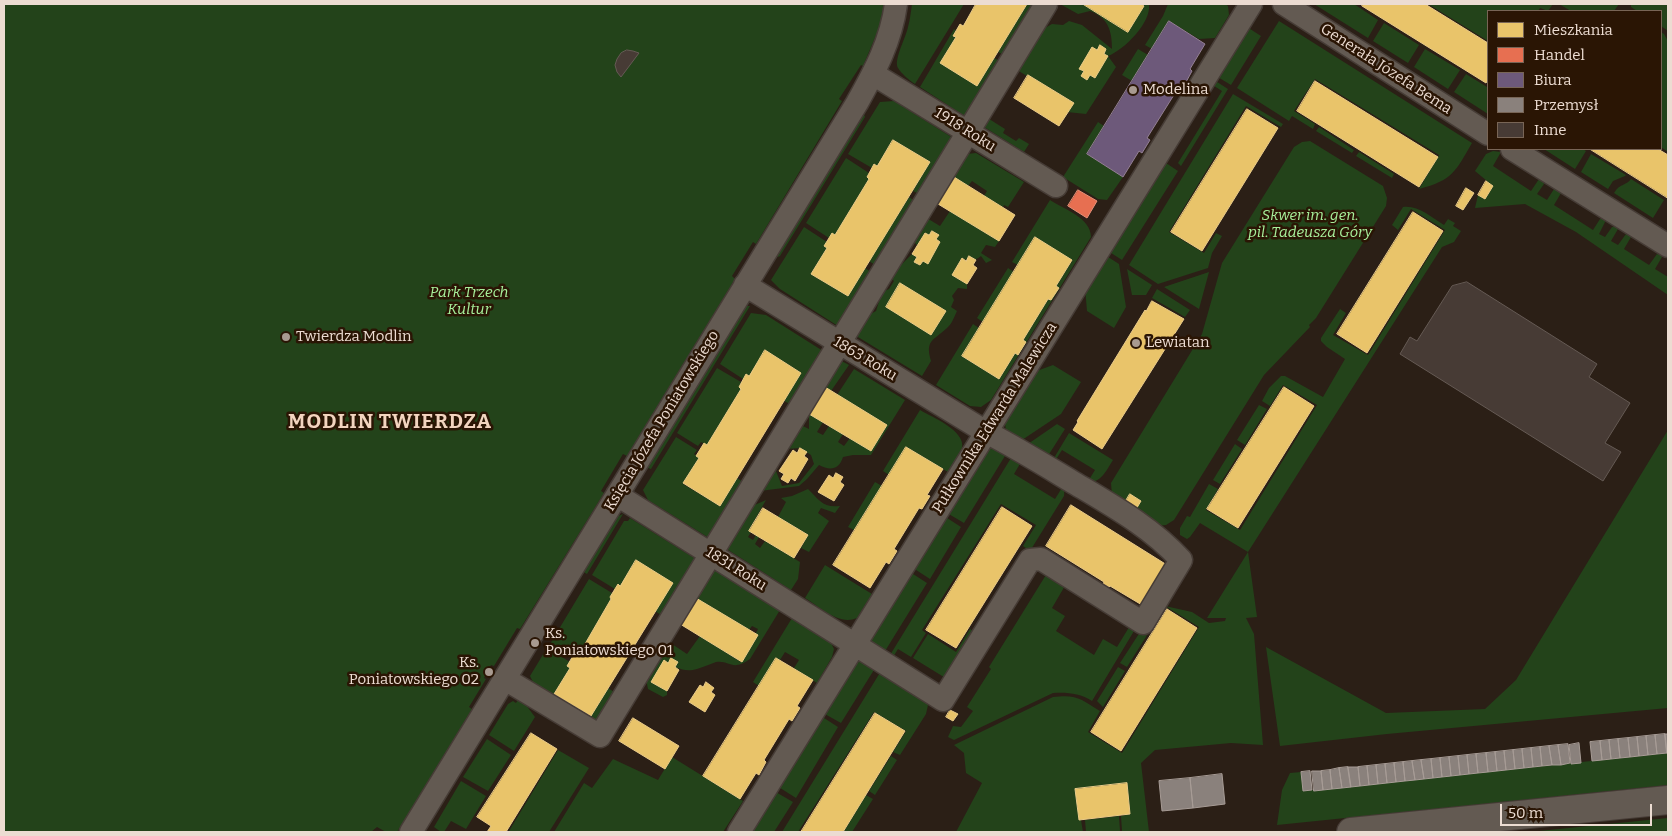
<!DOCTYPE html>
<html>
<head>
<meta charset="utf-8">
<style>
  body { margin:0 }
  #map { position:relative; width:1672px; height:836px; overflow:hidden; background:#2b1f16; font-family:Bitter,serif }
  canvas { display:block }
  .frame { position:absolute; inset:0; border:5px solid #ecdcd2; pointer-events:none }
  .legend { position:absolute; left:1487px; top:10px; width:175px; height:140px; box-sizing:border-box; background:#2a1504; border:1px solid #786556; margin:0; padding:6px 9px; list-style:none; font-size:15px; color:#ecdcd2 }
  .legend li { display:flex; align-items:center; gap:10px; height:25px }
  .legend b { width:25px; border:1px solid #786556 }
  .scale { position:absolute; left:1500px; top:804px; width:152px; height:22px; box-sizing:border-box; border:2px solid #ecdcd2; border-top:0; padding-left:6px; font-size:15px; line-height:18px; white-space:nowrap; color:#ecdcd2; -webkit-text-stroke:4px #2a1504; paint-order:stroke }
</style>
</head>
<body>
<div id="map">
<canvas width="1672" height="836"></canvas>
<div class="frame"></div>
<ul class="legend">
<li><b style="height:14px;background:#e9c46a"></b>Mieszkania</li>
<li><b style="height:14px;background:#e76f51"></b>Handel</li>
<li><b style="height:14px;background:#6d597a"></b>Biura</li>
<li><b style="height:14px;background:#8a817c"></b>Przemysł</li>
<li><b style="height:14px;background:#473b35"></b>Inne</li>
</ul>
<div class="scale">50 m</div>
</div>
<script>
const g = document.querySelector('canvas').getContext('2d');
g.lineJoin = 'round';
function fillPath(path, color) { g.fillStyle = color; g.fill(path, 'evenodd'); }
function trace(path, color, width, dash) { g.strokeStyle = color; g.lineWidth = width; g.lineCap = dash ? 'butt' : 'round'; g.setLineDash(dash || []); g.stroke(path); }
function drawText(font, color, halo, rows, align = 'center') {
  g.font = font + ' Bitter,serif'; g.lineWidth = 5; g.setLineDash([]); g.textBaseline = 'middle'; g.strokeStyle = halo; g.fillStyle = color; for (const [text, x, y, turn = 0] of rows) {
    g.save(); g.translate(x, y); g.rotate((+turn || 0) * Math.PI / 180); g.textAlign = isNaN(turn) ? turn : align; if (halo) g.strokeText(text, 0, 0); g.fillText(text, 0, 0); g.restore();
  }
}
fillPath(new Path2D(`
  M4,4H884L880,26L863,66L861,65L839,99L842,101L756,244L753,242L732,276L735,279L627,456L623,454L601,491L604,493L520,629L517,628L494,666L491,665L484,678L486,679L469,707L472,709L397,832H386L377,827L371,832H4Z
  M912,4H964L915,84C910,81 897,70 897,65C896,55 906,37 908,27C910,20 911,11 912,4Z
  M1027,4L1035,5L1004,55L998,52Z
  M1060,4H1083L1128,31L1144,6L1141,4L1149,5C1151,23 1124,50 1108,56L1116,67L1086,114L1067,112L1073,102L1028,75L1027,76L1017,70L1043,29L1052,24L1063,25L1069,21L1082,25L1112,49C1112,30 1108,18 1090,11L1078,14Z
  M1168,4H1225L1228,6L1229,15L1215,38L1199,39L1169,21L1152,49L1145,45L1163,16Z
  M1314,4H1354L1378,20L1368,38Z
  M1428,4H1553L1548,11L1540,8L1538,11H1488V41Z
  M1559,4H1619L1614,11H1571Z
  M1631,4H1668V31L1661,26V11H1637L1631,7Z
  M1279,21L1472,143C1455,172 1453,180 1419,189L1439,155L1315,79L1294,111L1315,124L1313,129L1292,116L1289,121L1237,88Z
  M1384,23L1419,45L1408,63L1373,41Z
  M1247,27L1261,36L1231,85L1216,76Z
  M954,29L956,31L953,36L956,37L940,63L994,58L1000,61L966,117L920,87Z
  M1661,32L1664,34L1668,41V152L1661,147Z
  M1138,49L1148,55L1132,81L1122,75Z
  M1425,49L1460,70L1448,89L1414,67Z
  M1466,74L1487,87L1488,85V114L1454,92Z
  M1214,80L1228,89L1181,166L1178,163L1222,91L1211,84Z
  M1233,94L1283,124L1281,127L1246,106L1169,232L1204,253L1216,233L1222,236L1212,253L1208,268L1158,284L1129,265Z
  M894,101L953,138L919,194L913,191L930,162L893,140L877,166L874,164L872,168L848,154L880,102Z
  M861,113L864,114L865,117L780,256L778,257L775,255Z
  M986,117L1005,129L1003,133L1016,141L1019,138L1029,144L1024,152L981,125Z
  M1098,122L1104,126L1087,154L1123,177L1107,200L1098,199L1063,177Z
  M1319,127L1354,150L1352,153L1316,131Z
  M1310,141L1383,186L1387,198L1386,206L1316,318L1309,325L1310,327L1264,375L1174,520L1166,525L1157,526L1112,495L1111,483L1202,334L1222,263L1294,147L1302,142Z
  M1544,149H1583L1586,151L1575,169Z
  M1493,151L1501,152L1493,166L1531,191L1539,179L1543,180L1544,184L1537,194L1547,200L1554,189H1557L1561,193L1554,205L1593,230L1600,219H1605V222L1599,234L1605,237L1612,227H1617L1618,229L1611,241L1618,245L1626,234H1629L1631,237L1624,249L1649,265L1657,254L1661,255L1662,257L1655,269L1668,277V295L1576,232L1525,204L1475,208L1478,195L1485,198L1493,186L1475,171L1486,154Z
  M1359,152L1394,174L1392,178L1356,156Z
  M976,153L1024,182L1008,207L1004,205L1003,207L984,196L987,191L972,181L968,186L954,177L967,154Z
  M1591,154L1626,175L1625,176L1613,181L1608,189L1581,172Z
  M846,158L869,173L867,177L869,179L835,235L829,238L806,223Z
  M1163,161L1178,171L1122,260L1108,251Z
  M1631,179L1664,200L1653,218L1614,193C1620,183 1626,186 1631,179Z
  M909,197L915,201L875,265L869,261Z
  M1050,200C1064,209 1091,218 1091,237L991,400L981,407L970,406L936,385L973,324L979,328L962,356L999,379L1015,353L1018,355L1025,343L1023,340L1048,299L1051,300L1059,288L1056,286L1072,261L1035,237L1018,265L1012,262Z
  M1403,207C1418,205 1431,217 1444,225L1448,219L1455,223L1453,226L1461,231L1454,242L1442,247L1248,552L1257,617L1246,618L1254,634L1263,745L1231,743L1155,750L1141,763L1149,832H1086L1085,820L1119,816L1120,831H1122L1121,816L1130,814L1127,783L1076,789L1079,820H1081L1083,832H956L982,783L966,773L964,753L954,745L1053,697C1077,694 1081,699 1100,711L1088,732L1122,753L1199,627L1165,606L1192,612L1209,623L1225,621L1226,618H1207L1248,552L1200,523L1190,537L1187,539L1180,535V528L1187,516L1190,517L1209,484L1218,489L1206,510L1240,530L1317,405L1283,385L1270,406L1262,401L1269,388L1281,376H1285L1323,397L1345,359L1327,347L1321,341V338L1340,309L1346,313L1333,335L1368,355L1445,230L1411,209L1398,230L1392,225Z
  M950,211L999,241L995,247L986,245L981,253L992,260L986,263L981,256C975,261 969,262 962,258L952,275L967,284V289L958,288L952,296L954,300L951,307L957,311C954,317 952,324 947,328C933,341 925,340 931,361L922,376L853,334L867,316L876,311L882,292L889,289L894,281L889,277L912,254L917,257L914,262L920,265L923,261L928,263L940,242L936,239L938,235L932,231L929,235L925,233L917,245L911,239L925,217L940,226Z
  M804,227L827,242V248L811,274L848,296L865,268L871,272L838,326L780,289L771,280Z
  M1105,255L1119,264L1126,307L1114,328L1087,311L1085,288Z
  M1008,268L1014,272L983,322L977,318Z
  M1127,269L1152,285L1146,295H1132Z
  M1209,272L1199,309L1164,287Z
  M1157,289L1190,310L1185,317L1152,298Z
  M747,306H750L651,469L645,467L741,309Z
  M751,313L766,315L823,351L790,404L784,401L801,373L765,350L749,376L746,374L743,379L720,364Z
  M836,358L849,365L831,391L825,387Z
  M1053,365L1081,382L1061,414L1019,442L1006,430L1005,424L1006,416L1034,372Z
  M717,368L741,382L739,387L741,389L707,445L701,442L698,446L677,433Z
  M854,369L905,400L871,455H853L843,457C839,470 830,471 819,465L807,479L799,486L760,491L799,424L809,429V414L823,422L817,432L823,435L829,426L843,434L838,442L844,446L850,438L871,451L887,425L837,395ZM800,448L811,455L814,464L799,483L782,486L776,471L787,449Z
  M1259,405L1267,409L1245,445L1237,440Z
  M920,410C932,417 966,431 962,448C959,456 952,464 948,472L906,447L889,475L883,471Z
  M1057,424L1065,429L1046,459L1025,446Z
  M1668,430V708L1387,734L1280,746L1266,647L1386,713L1485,709L1516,680Z
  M1069,433L1113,460C1106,471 1102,482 1087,483L1095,470L1062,450L1053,464L1051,463Z
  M676,437L697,450L694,454L699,458L683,484L720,506L737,478L743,482L709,538L648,500L643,490Z
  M1235,444L1242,449L1220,484L1213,480Z
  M994,445L1008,451L964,523L947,513L989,447Z
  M1024,457L1014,474L1055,499L1065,483L1064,496L1030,551L1023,546L1036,525L1001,504L922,630L926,633L911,657L898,649L890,662L887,660L1011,458Z
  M875,482L882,486L854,530L848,527Z
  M808,489C819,500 823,508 840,506L835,513L821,508L818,513L829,521L809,552L801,548L808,535L778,517L786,502L781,498L792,496Z
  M766,500L749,530L751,532L748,537L753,540L756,535L759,537L755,544L760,548L765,541L800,562L798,579L791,590L722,546L750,507Z
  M623,514L587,574L582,571L616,517Z
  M944,516L961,527L930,579L913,568Z
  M630,518L696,559L661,615L655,611L672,583L636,560L620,586L617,585L615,589L592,575L624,521H628Z
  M825,565L872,594L857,618C839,626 820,607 805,598Z
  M710,567L780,610L750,659C732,672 730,660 716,662C710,664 704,667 697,669C684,673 675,667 664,661L651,682L667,691V695L663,697L648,689L645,674L666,640L687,654L700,636L741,662L758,629L752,626L749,630L692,596Z
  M1049,570L1066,584L1052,608L1065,616L1056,631L1094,655L1103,639L1117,647L1131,624L1137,626L1092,701C1080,693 1066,692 1053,693L954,740L948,737L953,726L961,727L973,711L967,707L991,669L989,667Z
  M910,572L927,583L882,656L871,645V640Z
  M589,579L612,593L610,597L611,599L578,656L572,657L550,644Z
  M792,618L830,641L834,649L832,657L817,683L794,668L799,660L785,652L780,660L776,658L759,686L753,682Z
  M970,629L976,633L947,679L913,658L928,634L956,652Z
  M1142,629L1149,632L1127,667L1120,663Z
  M547,648L570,662V668L554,694L591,716L608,688L614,692L596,721L533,682L530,676Z
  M867,661L877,665L841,723L823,713L853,665L859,662Z
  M1118,667L1125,671L1103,707L1097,701Z
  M881,671L926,701L928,705L926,714L900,755L893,752L906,731L874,712L798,832H782Z
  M518,700L526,705L535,717L514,751L489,735L508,704L513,701L516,703Z
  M821,716L838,727L796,798L777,786Z
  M487,739L511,755L488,791L463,777Z
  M558,750L589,768L549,832H511L509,831Z
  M1668,753V785L1277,825L1282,790L1290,773L1301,772L1303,791Z
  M891,756L897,760L875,795L869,791Z
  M672,757L743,801L723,832H554L584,783L592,788L613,759L658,780Z
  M461,781L486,796L466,829L451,821L444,832H441L434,827Z
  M774,791L793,802L774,832H749Z
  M866,795L873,799L852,832L844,831Z
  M1668,818V832H1529Z`), '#23431a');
const homes = new Path2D(`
  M976,4H1027L977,86L940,63L956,37L953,36L960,24L963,26Z
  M1083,4H1141L1144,6L1128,32Z
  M1363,4H1425L1488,43V80L1486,83L1362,6Z
  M1100,45L1106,49L1104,54L1108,56L1095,78L1090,75L1087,80L1081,76L1084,71L1079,69L1092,47L1097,50Z
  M1028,75L1074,103L1059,126L1014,98Z
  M1315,81L1438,157L1419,187L1297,111Z
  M1247,109L1278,128L1202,251L1171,232Z
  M893,140L930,162L848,296L811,274L827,248L824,246L829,238L832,233L835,235L869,179L867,177L874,164L877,166Z
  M1590,149H1658L1668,155V198Z
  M954,177L1015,215L999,241L938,204Z
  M1486,181L1493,186L1485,199L1478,195Z
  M1466,188L1474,193L1463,210L1456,206Z
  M1413,212L1443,231L1367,353L1337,334Z
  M932,231L939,235L936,239L940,242L928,264L923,261L920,265L914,262L917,257L912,254L925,233L929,235Z
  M1035,237L1072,260L1056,286L1059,288L1051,300L1048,299L1023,340L1026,342L1018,355L1015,353L999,379L962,356Z
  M969,256L976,260L973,265L977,268L967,284L952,275L962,258L966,261Z
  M900,283L946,311L931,335L886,307Z
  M1152,301L1184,319L1102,449L1073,430L1078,422L1077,421L1145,310L1146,311Z
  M765,350L801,373L720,506L683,483L699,458L696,456L704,443L707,445L741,389L739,387L746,374L749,376Z
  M825,387L887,425L871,451L809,414Z
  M1284,387L1314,406L1238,528L1207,509Z
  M906,447L943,469L927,495L930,496L922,509L919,508L894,549L897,551L889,564L886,562L870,588L833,565Z
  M800,448L807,452L804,456L808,459L795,481L791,478L788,483L781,479L784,474L779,471L793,450L797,453Z
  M836,473L843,477L840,482L844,485L834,501L818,492L829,475L833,478Z
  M1130,494L1141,501L1135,511L1124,504Z
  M1071,505L1167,565L1142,605L1110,586L1109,587L1103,584L1104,582L1046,546Z
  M1002,507L1032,526L956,648L926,630Z
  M763,508L808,535L794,558L749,531Z
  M636,560L673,583L591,716L554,694L570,668L567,666L574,654L578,656L611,599L610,597L618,584L620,586Z
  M696,598L758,635L742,662L680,624Z
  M1167,609L1197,628L1121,751L1091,732Z
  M671,658L678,662L675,667L679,670L667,691L651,682L664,660L668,663Z
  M776,658L813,680L797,706L800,708L792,721L789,719L764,760L766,762L759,775L756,773L740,799L703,776Z
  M706,682L714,688L711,692L715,695L705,712L689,702L700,685L703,687Z
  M950,710L958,714L953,721L946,717Z
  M875,713L905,731L843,832H801Z
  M633,718L679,746L665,769L619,741Z
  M531,733L557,749L506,832H487L491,826L477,817Z
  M1127,783L1130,814L1079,820L1075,789Z`);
fillPath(homes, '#e9c46a');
trace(homes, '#eacb89', 1);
const shops = new Path2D(`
  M1078,190L1097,201L1087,218L1068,206Z`);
fillPath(shops, '#e76f51');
trace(shops, '#e89078', 1);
const offices = new Path2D(`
  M1169,21L1205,44L1190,69L1192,71L1185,84L1182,82L1147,138L1150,140L1142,153L1139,151L1123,177L1087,154Z`);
fillPath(offices, '#6d597a');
trace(offices, '#938094', 1);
const industry = new Path2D(`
  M1665,734H1668V753H1667Z
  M1665,734L1667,753L1657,754L1655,735Z
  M1655,735L1657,754L1648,755L1646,736Z
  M1646,736L1648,755L1639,756L1637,737Z
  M1637,737L1639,756L1630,757L1628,738Z
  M1628,738L1630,757L1620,758L1618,739Z
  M1618,739L1620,758L1611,759L1609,740Z
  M1609,740L1611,759L1602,760L1600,741Z
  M1600,741L1602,760L1592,761L1590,742Z
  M1579,743L1581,763L1571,764L1569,745Z
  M1568,744L1570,763L1561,765L1558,745Z
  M1558,745L1561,765H1552L1549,746Z
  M1549,746L1552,765L1542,766L1540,747Z
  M1540,747L1542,766L1533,767L1531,748Z
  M1531,748L1533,767L1524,768L1522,749Z
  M1522,749L1524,768L1515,769L1513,750Z
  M1513,750L1515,769L1506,770L1504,751Z
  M1504,751L1506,770L1497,771L1495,752Z
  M1495,752L1497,771L1488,772L1486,753Z
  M1486,753L1488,772L1478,773L1476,754Z
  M1476,754L1478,773L1469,774L1467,755Z
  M1467,755L1469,774L1460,775L1458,756Z
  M1458,756L1460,775L1451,776L1449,757Z
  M1449,757L1451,776L1442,777L1440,758Z
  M1440,758L1442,777L1433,778L1431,759Z
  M1431,759L1433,778L1424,779L1421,760Z
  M1421,760L1424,779L1415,780L1412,761Z
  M1412,761L1415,780L1405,781L1403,762Z
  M1403,762L1405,781L1396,782L1394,763Z
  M1394,763L1396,782L1387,783L1385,764Z
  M1385,764L1387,783L1378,784L1376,765Z
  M1376,765L1378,784L1369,785L1367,766Z
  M1367,766L1369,785L1360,786L1358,767Z
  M1348,767H1358L1360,786L1351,787Z
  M1348,767L1351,787L1342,788L1339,768Z
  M1339,768L1342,788L1332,789L1330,770Z
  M1330,770L1332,789L1323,790L1321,771Z
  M1310,771L1312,790L1303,791L1301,772Z
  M1312,771H1321L1323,790L1314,791Z
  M1222,774L1225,804L1193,808L1190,778Z
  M1190,778L1193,808L1162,811L1159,781Z`);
fillPath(industry, '#8a817c');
trace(industry, '#a79c96', 1);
const building = new Path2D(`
  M627,50L633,51L639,53L621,77L617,72L615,65L617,59L621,53Z
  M1467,282L1597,364L1589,377L1630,403L1605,443L1621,452L1603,481L1400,354L1410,337L1417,341L1452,286Z`);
fillPath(building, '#473b35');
trace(building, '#655a54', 1);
const minor = new Path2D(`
  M1284,4L1488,134
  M873,74L1056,186
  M1512,149L1668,246
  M617,495L943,700L1030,560L1041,559L1143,623L1181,560C1152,528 1113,506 1076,484C1046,466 1017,448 986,432L745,285
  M505,679L600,736L1046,4
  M411,832L857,103C875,71 891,41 896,4
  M739,832L1251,4`);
const tertiary = new Path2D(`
  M1351,832L1668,800`);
trace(minor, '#463c36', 25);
trace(tertiary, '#463c36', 30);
trace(minor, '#635a52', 22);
trace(tertiary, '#635a52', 28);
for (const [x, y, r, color] of [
  [1133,90,5,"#a89a90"],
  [286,337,5,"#a89a90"],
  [1136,343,5,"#a89a90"],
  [535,643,5,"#a89a90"],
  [489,672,5,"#a89a90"]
]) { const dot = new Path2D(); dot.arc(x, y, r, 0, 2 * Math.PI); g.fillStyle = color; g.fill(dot); trace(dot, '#2a1504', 2); }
drawText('15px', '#ecdcd2', '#2a1504', [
  ["Generała Józefa Bema",1386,69,33],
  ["1918 Roku",965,130,32],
  ["1863 Roku",865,359,31],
  ["Pułkownika Edwarda Malewicza",995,418,-58],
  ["Księcia Józefa Poniatowskiego",662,421,-59],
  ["1831 Roku",736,569,32]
]);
drawText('15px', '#ecdcd2', '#2a1504', [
  ["Modelina",1143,90],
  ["Twierdza Modlin",296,337],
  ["Lewiatan",1146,343],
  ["Ks.",545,634],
  ["Poniatowskiego 01",545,651],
  ["Ks.",479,663,"right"],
  ["Poniatowskiego 02",479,680,"right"]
], 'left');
drawText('italic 15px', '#a7f09b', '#2a1504', [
  ["Skwer im. gen.",1310,216],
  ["pil. Tadeusza Góry",1310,233],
  ["Park Trzech",469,293],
  ["Kultur",469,310]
]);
g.letterSpacing = '1px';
drawText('bold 20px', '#f2d4bf', '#2a1504', [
  ["MODLIN TWIERDZA",390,422]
]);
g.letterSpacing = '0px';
</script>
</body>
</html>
